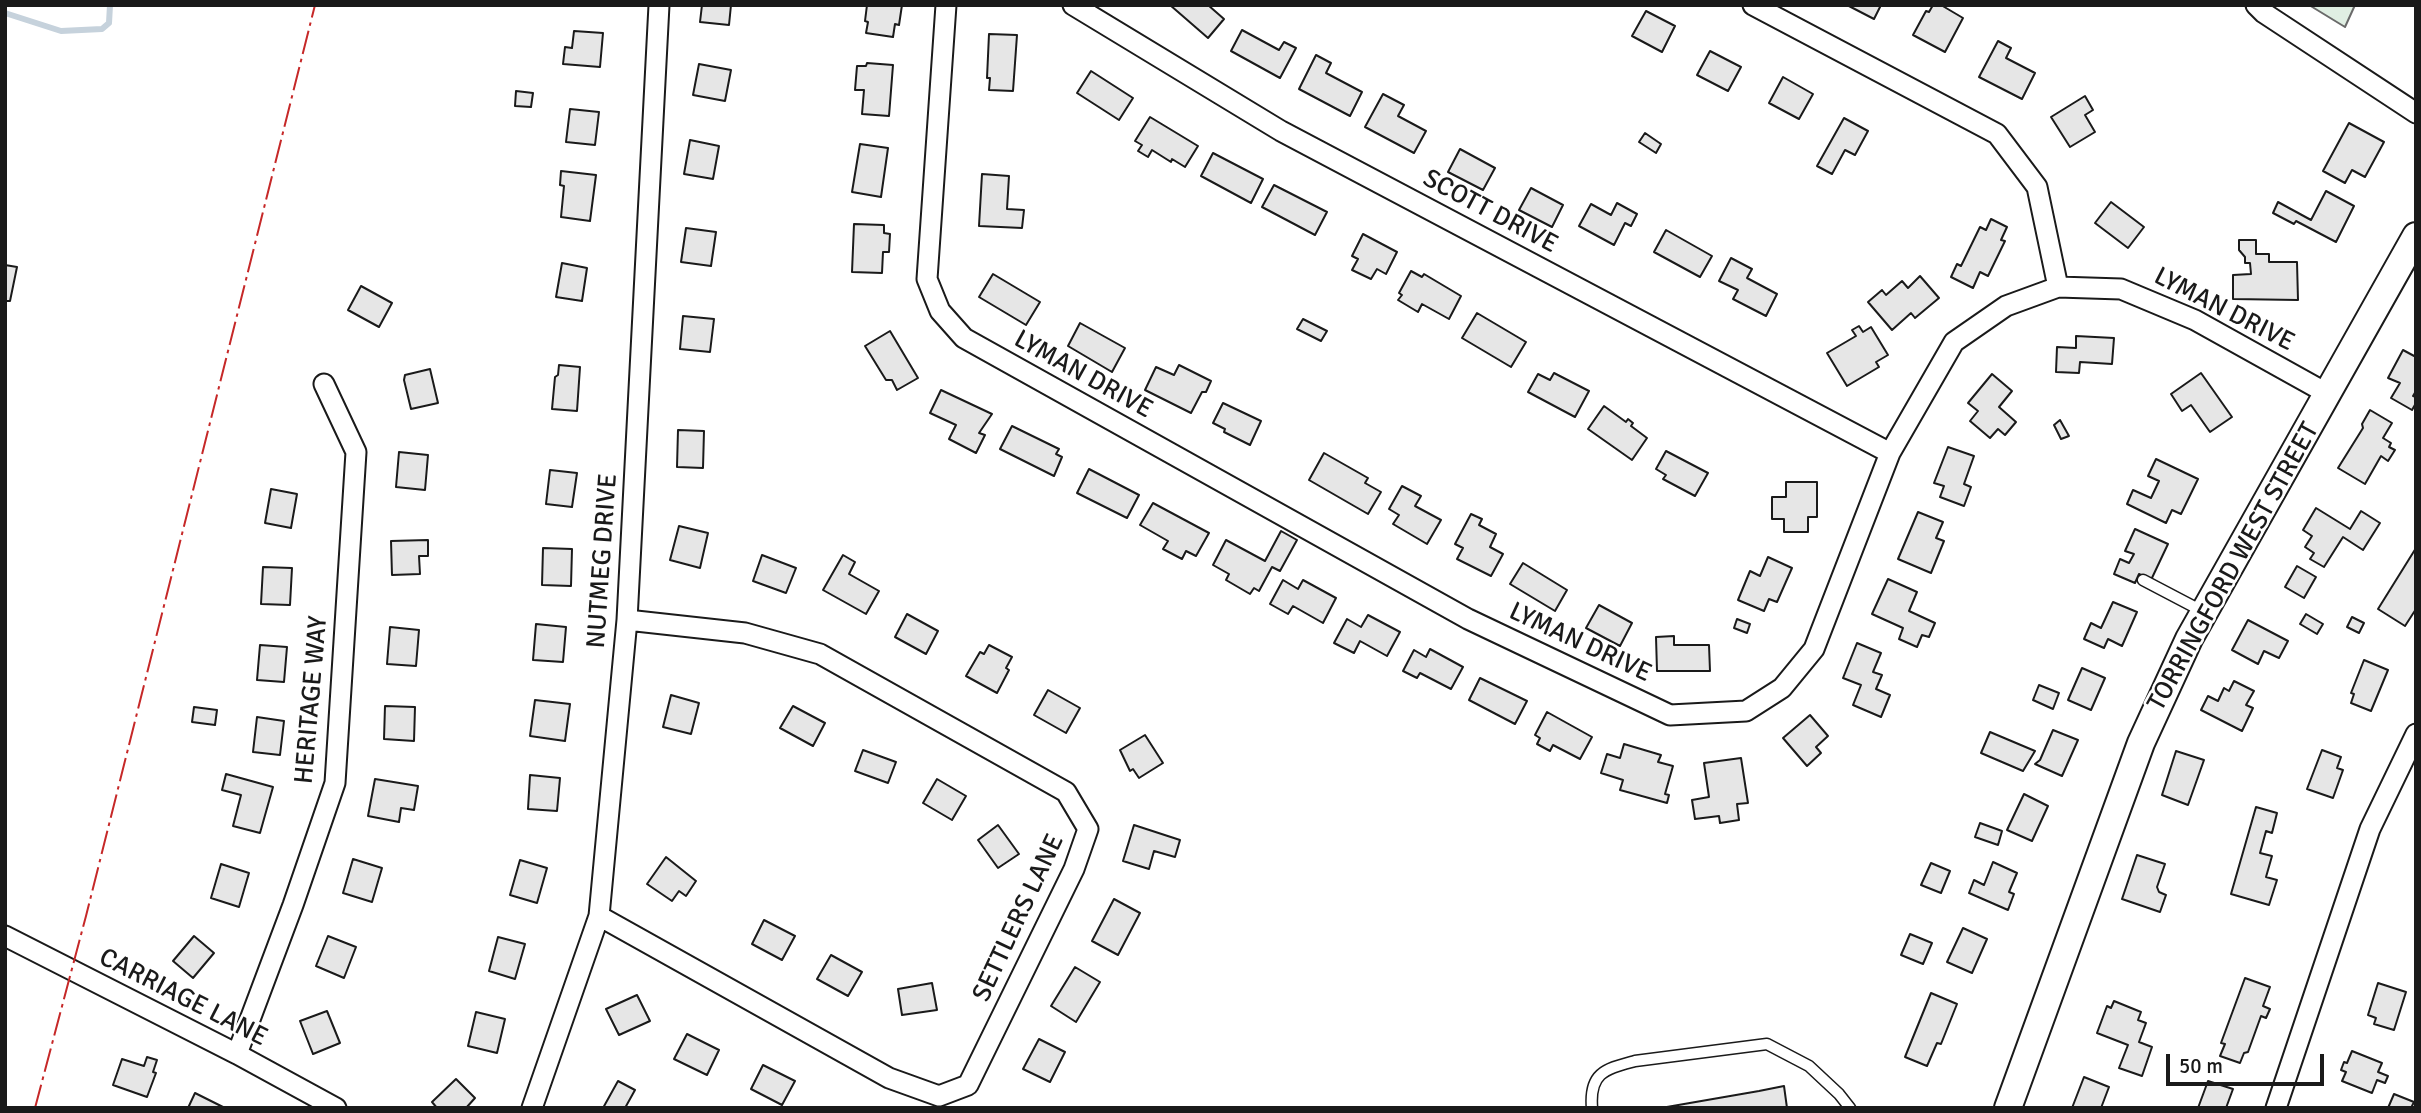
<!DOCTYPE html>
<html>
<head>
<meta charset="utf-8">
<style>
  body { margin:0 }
  #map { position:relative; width:2421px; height:1113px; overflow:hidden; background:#fff; font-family:Signika,sans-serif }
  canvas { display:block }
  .frame { position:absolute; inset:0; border:7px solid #1a1a1a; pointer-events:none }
  .scale { position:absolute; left:2166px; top:1054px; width:158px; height:32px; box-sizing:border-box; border:4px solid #1a1a1a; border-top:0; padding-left:9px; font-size:21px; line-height:24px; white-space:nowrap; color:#1a1a1a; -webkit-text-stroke:5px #fff; paint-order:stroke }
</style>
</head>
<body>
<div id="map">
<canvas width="2421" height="1113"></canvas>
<div class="frame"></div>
<div class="scale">50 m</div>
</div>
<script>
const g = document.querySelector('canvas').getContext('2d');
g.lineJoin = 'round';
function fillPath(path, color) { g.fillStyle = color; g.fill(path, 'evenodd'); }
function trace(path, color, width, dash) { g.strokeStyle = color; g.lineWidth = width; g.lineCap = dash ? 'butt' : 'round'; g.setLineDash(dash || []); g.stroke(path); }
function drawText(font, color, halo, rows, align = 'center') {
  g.font = font + ' Signika,sans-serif'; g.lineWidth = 5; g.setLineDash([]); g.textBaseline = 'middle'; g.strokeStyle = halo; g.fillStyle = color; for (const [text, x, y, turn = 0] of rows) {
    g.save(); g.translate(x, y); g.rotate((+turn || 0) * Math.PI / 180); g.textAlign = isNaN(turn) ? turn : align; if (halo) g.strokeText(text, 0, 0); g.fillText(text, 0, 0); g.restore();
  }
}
const green = new Path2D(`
  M2309,5H2355L2345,27Z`);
fillPath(green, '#e0efe3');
trace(green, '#6a6a6a', 2);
trace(new Path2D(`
  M5,13L61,31L102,29L109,23L110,5`), '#c6d2dc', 6);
const building = new Path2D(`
  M702,5H731L729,25L700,22Z
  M867,5H902L899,25L895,24L893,37L866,33L868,22L865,21Z
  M1170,5H1208L1224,19L1208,38Z
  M1847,5H1881L1874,19Z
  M1933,5H1941L1963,18L1945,52L1913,35L1926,11L1929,12Z
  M1646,11L1675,26L1662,52L1632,36Z
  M1242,30L1279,50L1284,42L1296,48L1280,78L1231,51Z
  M574,31L603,33L600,67L563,64L565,47L572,48Z
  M989,34L1017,35L1013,91L989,90L990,78H987Z
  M1998,41L2011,48L2006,58L2035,73L2022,99L1979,77Z
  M1710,51L1741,67L1728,91L1697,75Z
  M1316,55L1331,63L1326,73L1362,92L1350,116L1299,89Z
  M867,63L893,65L889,116L862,114L864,90H855L857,66H866Z
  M699,64L731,70L725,101L693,95Z
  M1091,71L1133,98L1119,120L1077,93Z
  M1783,77L1813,94L1799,119L1769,103Z
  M516,91L533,93L531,107L515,106Z
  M1383,94L1404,105L1398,116L1426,131L1414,153L1365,127Z
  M2085,96L2093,110L2085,115L2095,132L2070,147L2051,117Z
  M570,109L599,112L595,145L566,142Z
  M1150,117L1198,146L1185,167L1172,159L1171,162L1152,150L1148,157L1138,151L1142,145L1135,141Z
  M1844,118L1868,131L1855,155L1845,150L1832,174L1817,166Z
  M2349,123L2384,142L2365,177L2352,170L2345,183L2323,171Z
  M1645,133L1661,144L1656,153L1639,142Z
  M690,140L719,146L713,179L684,174Z
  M860,144L888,148L881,197L852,192Z
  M1460,149L1495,168L1483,190L1448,172Z
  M1213,153L1263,179L1251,203L1201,176Z
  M561,171L596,175L590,221L561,217L564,186L560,185Z
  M982,174L1009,176L1007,209L1024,210L1022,228L979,226Z
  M1274,185L1327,212L1315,235L1262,207Z
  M1531,188L1563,205L1552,227L1519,210Z
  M2326,191L2354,206L2336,242L2296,221L2294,224L2273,213L2278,202L2311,220Z
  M2111,202L2144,227L2128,248L2095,223Z
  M1617,203L1637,214L1631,226L1625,223L1614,245L1579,226L1591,204L1611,215Z
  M1991,219L2007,227L2001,240L2005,241L1988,276L1980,272L1973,288L1951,277L1957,264L1961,266L1980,227L1986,230Z
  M854,224L884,225V233L890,234L889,252H883L882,273L852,272Z
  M686,228L716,232L711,266L681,262Z
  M1666,230L1712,256L1700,277L1654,252Z
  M1363,234L1397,252L1386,274L1377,269L1371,279L1352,270L1358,259L1352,256Z
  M2239,240H2256V254H2269V262H2297L2298,300L2233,299V275L2251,274L2250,263H2245V257L2239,250Z
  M1731,258L1752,269L1747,278L1777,294L1766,316L1733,299L1738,290L1719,281Z
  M562,263L587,268L582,301L556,297Z
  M5,265L17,267L10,301H5Z
  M1411,271L1422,277L1424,274L1461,296L1449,319L1422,304L1418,312L1398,300L1402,295L1399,293Z
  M993,274L1040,302L1026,325L979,297Z
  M1920,276L1939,298L1915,318L1911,313L1892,330L1868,302L1882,290L1886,295L1902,281L1908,288Z
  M361,286L392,303L379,327L348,310Z
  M1477,313L1526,342L1511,367L1462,338Z
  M683,316L714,319L710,352L680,349Z
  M1303,319L1327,331L1321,341L1297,329Z
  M1080,323L1125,348L1112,372L1068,346Z
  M1859,326L1863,332L1871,327L1888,355L1876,362L1879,367L1847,386L1827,353L1856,336L1852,330Z
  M890,331L918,378L897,390L892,380H886L865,346Z
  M2076,336L2114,338L2112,364L2080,362L2079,373L2056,372L2057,347L2076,348Z
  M2403,350L2416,357V391L2413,396L2416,397V403L2412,410L2391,398L2400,383L2388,378Z
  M559,365L580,367L577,411L552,409L555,377L558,375Z
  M1179,365L1211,381L1206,392H1202L1191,413L1145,390L1156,367L1174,375Z
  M430,369L438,403L411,409L404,380L405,375Z
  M1554,373L1589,391L1575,417L1528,392L1538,374L1550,380Z
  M2201,373L2232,417L2210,432L2191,405L2182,411L2171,394Z
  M1992,374L2012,391L1999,407L2016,422L2005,435L1998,429L1990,438L1970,421L1978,411L1968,403Z
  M941,390L992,414L979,433L985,435L976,453L949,439L956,425L930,413Z
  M1223,403L1261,421L1250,445L1224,432L1225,429L1213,423Z
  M1604,406L1626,422L1628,419L1633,423L1631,426L1647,438L1632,460L1588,429Z
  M2370,410L2392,423L2383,438L2391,443L2389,447L2395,450L2388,461L2381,456L2365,484L2338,468L2363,428L2362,424Z
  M2060,420L2069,436L2061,439L2054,425Z
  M1012,426L1059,449L1056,454L1062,457L1054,476L1000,449Z
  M678,430L704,431L703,468L677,467Z
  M1948,447L1974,456L1964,484L1971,487L1964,506L1940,497L1944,486L1934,483Z
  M1666,451L1708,473L1695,496L1663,479L1666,475L1656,469Z
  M399,452L428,455L425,490L396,487Z
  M1324,453L1368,478L1365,483L1381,492L1368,514L1309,480Z
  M2156,459L2198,479L2181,514L2172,510L2166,523L2127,504L2133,490L2151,498L2159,481L2148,476Z
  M1089,469L1139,495L1127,518L1077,493Z
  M550,470L577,473L572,507L546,504Z
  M1786,482H1817V517H1808V532H1784V519H1772V497H1786Z
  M1402,486L1421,496L1415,506L1441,520L1427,544L1393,524L1399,515L1389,509Z
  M271,489L297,494L291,528L265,523Z
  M1153,503L1209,533L1196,556L1186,551L1182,559L1163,549L1168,541L1140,525Z
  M2316,508L2350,529L2361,511L2380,523L2363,550L2343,537L2324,567L2310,559L2314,553L2305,547L2312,536L2303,530Z
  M1918,512L1943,522L1936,538L1944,541L1931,573L1898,559Z
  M1471,514L1482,519L1479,525L1496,534L1490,547L1503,554L1491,576L1457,559L1463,548L1455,544Z
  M679,526L708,533L700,568L670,560Z
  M2135,529L2168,544L2151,580L2139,574L2135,583L2114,574L2120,559L2129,563L2134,554L2125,551Z
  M1281,531L1297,540L1280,571L1272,567L1259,591L1254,588L1250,594L1226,580L1229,574L1213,565L1226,540L1265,561Z
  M428,540V556H419L420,574L392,575L391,541Z
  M543,548L572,549L571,586L542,585Z
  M2416,548V609L2405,626L2378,609Z
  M762,555L796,568L786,593L753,581Z
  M843,555L855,562L849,574L879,591L866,614L823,590Z
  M1768,557L1792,568L1777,602L1769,599L1764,611L1738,600L1750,571L1760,576Z
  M1523,563L1567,590L1555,611L1510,584Z
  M2297,566L2316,577L2304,598L2285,587Z
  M263,567L292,568L290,605L261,604Z
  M1888,579L1917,592L1909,611L1935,623L1929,637L1922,635L1917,647L1899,639L1903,628L1872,614Z
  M1283,580L1298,589L1303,580L1336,598L1323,623L1293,606L1288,614L1270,604Z
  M2113,602L2137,612L2122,646L2108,639L2104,648L2084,639L2091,623L2101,628Z
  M1599,605L1632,623L1620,646L1586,628Z
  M907,614L938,631L926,654L895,637Z
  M2306,614L2323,624L2317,634L2300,624Z
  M1368,615L1400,632L1387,656L1360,641L1354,653L1334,643L1347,619L1361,627Z
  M2352,617L2364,623L2359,633L2347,627Z
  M1737,619L1750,624L1747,633L1734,628Z
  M2248,620L2288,641L2279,658L2264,651L2258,664L2232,650Z
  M536,624L566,627L563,662L533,660Z
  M390,627L419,630L416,666L387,664Z
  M1674,636V645H1709L1710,671H1657L1656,637Z
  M1857,643L1881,653L1873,672L1882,675L1876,689L1890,695L1881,717L1853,705L1861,685L1843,678Z
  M260,645L287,647L284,682L257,680Z
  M989,645L1012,657L1006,668L1009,670L997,693L966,676L980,652L984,654Z
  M1430,649L1463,667L1451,689L1420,673L1417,678L1403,671L1414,650L1426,657Z
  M2364,660L2388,670L2371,711L2351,703L2354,694L2351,693Z
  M2082,668L2105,678L2091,710L2068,700Z
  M1480,678L1527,701L1515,724L1469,700Z
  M2234,681L2254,691L2246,705L2253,708L2242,731L2201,710L2208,696L2218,701L2224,688L2229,691Z
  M2039,685L2059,693L2053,709L2033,700Z
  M1048,690L1080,708L1066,733L1034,715Z
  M671,695L699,703L691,734L663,727Z
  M535,700L570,704L565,741L530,736Z
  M385,706L415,707L414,741L384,739Z
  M793,706L825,723L813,746L780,728Z
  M194,707L217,710L215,725L192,722Z
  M1547,712L1592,737L1580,759L1553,745L1550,751L1537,744L1540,738L1535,735Z
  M1810,715L1828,736L1816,747L1821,753L1807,766L1783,738Z
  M257,717L284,721L280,755L253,752Z
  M2053,730L2078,740L2062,776L2035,764L2040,760Z
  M1990,732L2035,751L2023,771L1981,753Z
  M1145,735L1163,763L1139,778L1133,769L1130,771L1120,750Z
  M1624,744L1661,755L1658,762L1673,766L1665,794L1669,795L1667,803L1620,790L1623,780L1601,773L1607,754L1620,758Z
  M863,750L896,762L888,783L855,771Z
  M2322,750L2341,757L2337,768L2343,770L2333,798L2307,789Z
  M2176,751L2204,760L2188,805L2162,795Z
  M1741,758L1748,803L1737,804L1739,820L1720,823L1719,816L1695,819L1692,800L1709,797L1704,763Z
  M226,774L273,787L260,833L233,826L241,795L222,790Z
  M530,775L560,778L557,811L528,809Z
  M375,779L418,786L414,810L401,808L399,822L368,816Z
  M937,779L966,796L952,820L923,803Z
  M2024,794L2048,806L2032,841L2007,830Z
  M2256,807L2277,813L2272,833L2266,831L2260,853L2272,856L2266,877L2277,880L2269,905L2231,894Z
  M1980,823L2002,831L1998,845L1975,837Z
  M998,825L1019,854L998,868L978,840Z
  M1134,825L1180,840L1175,857L1154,851L1149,869L1123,861Z
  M2137,855L2165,864L2157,887L2159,892L2166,895L2160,912L2122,899Z
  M666,857L696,881L686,896L679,891L672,901L647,884Z
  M353,859L382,868L372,902L343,893Z
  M520,860L547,868L537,903L510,895Z
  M1993,862L2017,873L2009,892L2014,894L2008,910L1969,893L1974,880L1984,885Z
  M1931,863L1950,871L1941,893L1921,885Z
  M221,864L249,873L239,907L211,898Z
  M1114,899L1140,913L1118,955L1092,941Z
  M764,920L795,936L782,960L752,944Z
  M1963,928L1987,939L1972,973L1947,962Z
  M1910,934L1932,943L1923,964L1901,955Z
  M194,936L214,953L193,978L173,961Z
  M328,936L356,947L344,978L316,966Z
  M498,937L525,944L515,979L489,971Z
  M831,955L862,972L848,996L817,979Z
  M1075,967L1100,982L1076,1022L1051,1006Z
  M2245,978L2270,987L2263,1006L2270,1009L2266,1018L2261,1016L2248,1052L2244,1053L2240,1063L2220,1056L2225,1044L2221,1043Z
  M932,983L937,1010L902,1015L898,989Z
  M2378,983L2406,992L2394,1030L2374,1024L2376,1018L2368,1015Z
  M1931,993L1957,1004L1941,1044L1937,1043L1927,1066L1905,1057Z
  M637,995L650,1021L619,1035L606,1009Z
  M2114,1001L2141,1012L2138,1020L2146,1023L2139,1042L2152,1047L2142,1076L2119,1068L2128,1045L2097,1033L2107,1006L2111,1008Z
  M327,1011L340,1043L313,1054L300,1021Z
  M476,1012L505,1019L497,1053L468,1046Z
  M687,1034L719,1050L707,1075L674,1059Z
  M1039,1039L1065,1052L1050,1082L1023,1069Z
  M2352,1051L2382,1063L2378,1072L2388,1076L2385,1083L2377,1080L2372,1093L2342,1081L2346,1072L2341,1070L2344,1062L2347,1063Z
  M147,1057L157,1060L153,1072L156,1073L147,1097L113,1085L122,1059L144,1066Z
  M763,1065L795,1081L782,1105L751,1089Z
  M2084,1077L2109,1087L2101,1108H2072Z
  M456,1079L475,1098L466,1108H437L432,1102Z
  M618,1081L635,1090L625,1108H603Z
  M2208,1081L2233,1089L2226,1108H2198Z
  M1784,1086L1787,1108H1661L1759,1091Z
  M195,1093L225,1108H188Z
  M2394,1094L2414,1102L2411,1108H2388Z`);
fillPath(building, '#e6e6e6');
trace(building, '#1a1a1a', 2);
const lane = new Path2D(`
  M2143,580L2204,612
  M1592,1108C1589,1072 1606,1069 1635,1061L1767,1044L1809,1066L1839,1094L1850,1108`);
const street = new Path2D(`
  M946,5L927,279L940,311L964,338L1468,619L1670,715L1746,711L1782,688L1814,649L1890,453L1954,342L2006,306L2058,287L2121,289L2195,320L2328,394
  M1073,5L1281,131L1890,453
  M1753,5L1997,134L2037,187L2058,287
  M2256,5L2264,13L2416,113
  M599,916L889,1078L939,1096L968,1085L1074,869L1088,829L1066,792L820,654L745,633L627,620
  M5,936L237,1054L336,1108
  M237,1054L293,905L335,783L356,452L324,384
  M532,1108L599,916L627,620L659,5
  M2276,1108L2370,829L2416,734`);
const secondary = new Path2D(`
  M2008,1108L2141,743L2189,639L2416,236`);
trace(lane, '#1a1a1a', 13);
trace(street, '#1a1a1a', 23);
trace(secondary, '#1a1a1a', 30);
trace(lane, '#fff', 10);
trace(street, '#fff', 19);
trace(secondary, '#fff', 26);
trace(new Path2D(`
  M35,1108L86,916L315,5`), '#c62828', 2, [24, 5, 3.5, 5]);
drawText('26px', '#1a1a1a', '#fff', [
  ["SCOTT DRIVE",1490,212,28],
  ["LYMAN DRIVE",2224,310,27],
  ["LYMAN DRIVE",1083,375,29],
  ["NUTMEG DRIVE",603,561,-86],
  ["TORRINGFORD WEST STREET",2234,567,-61],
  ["LYMAN DRIVE",1580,643,25],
  ["HERITAGE WAY",312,700,-85],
  ["SETTLERS LANE",1019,918,-65],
  ["CARRIAGE LANE",183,998,27]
]);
</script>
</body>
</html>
